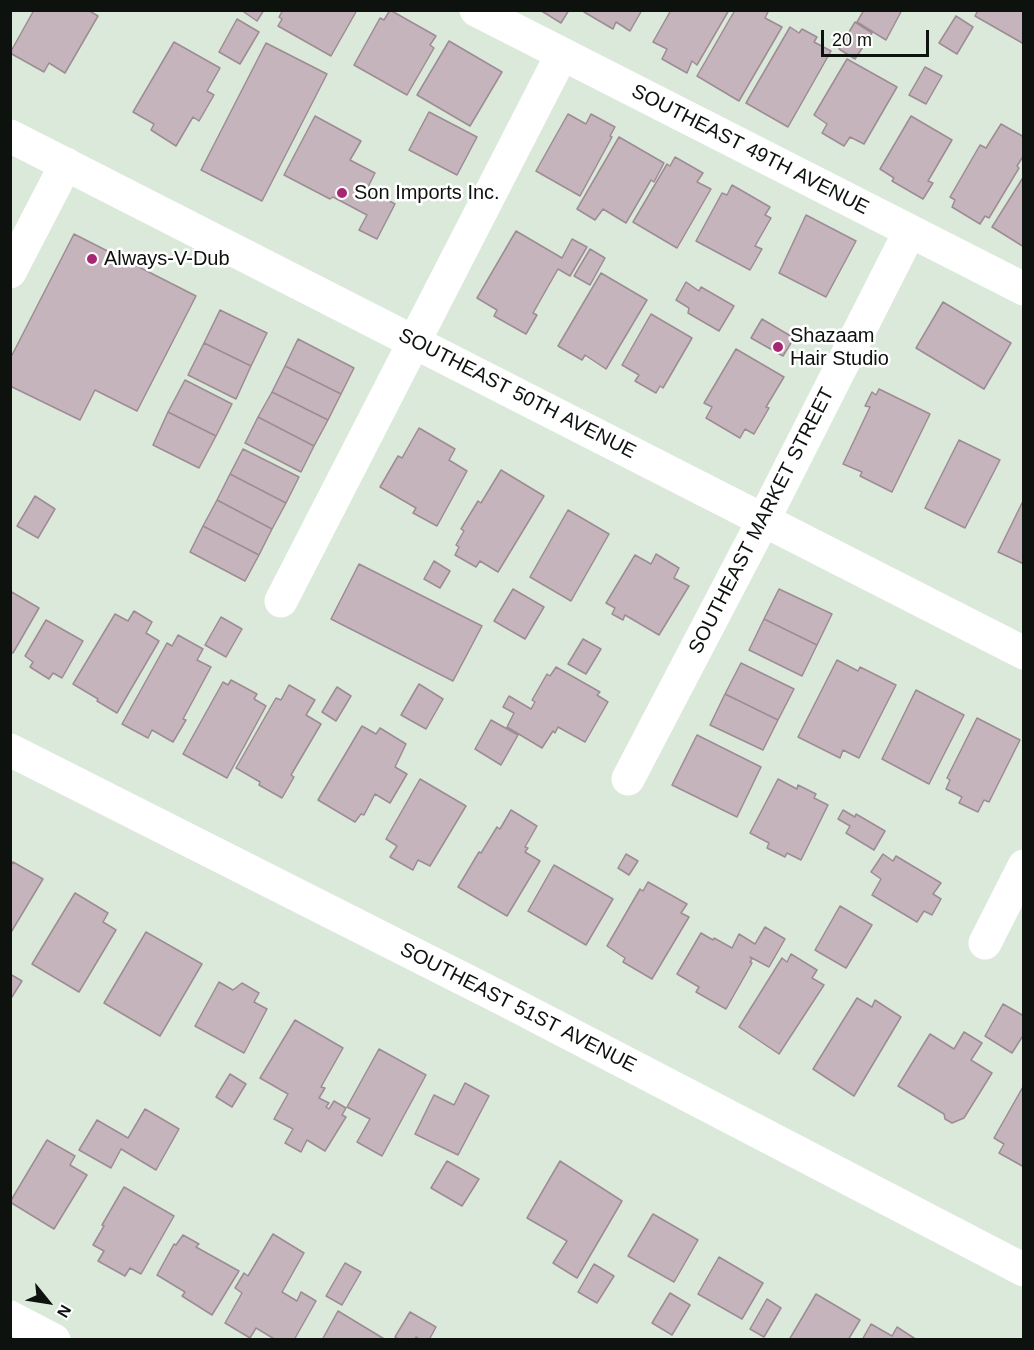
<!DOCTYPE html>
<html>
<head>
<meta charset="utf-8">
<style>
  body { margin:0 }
  #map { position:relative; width:1034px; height:1350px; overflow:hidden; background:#dbe9db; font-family:Arial,sans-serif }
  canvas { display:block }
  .frame { position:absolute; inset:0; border:12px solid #0e120e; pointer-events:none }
  .north { position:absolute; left:18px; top:1272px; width:60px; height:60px; -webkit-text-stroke:4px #fff; paint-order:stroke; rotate:120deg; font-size:16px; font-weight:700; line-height:24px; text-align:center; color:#0e120e }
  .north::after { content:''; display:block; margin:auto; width:21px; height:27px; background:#0e120e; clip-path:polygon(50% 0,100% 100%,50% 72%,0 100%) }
  .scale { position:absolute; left:821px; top:30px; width:108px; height:27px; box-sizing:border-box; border:3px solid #0e120e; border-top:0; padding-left:8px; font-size:18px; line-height:21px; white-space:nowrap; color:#0e120e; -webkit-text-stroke:4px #fff; paint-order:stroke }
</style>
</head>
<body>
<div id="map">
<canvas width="1034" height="1350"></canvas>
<div class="frame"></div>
<div class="north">N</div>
<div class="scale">20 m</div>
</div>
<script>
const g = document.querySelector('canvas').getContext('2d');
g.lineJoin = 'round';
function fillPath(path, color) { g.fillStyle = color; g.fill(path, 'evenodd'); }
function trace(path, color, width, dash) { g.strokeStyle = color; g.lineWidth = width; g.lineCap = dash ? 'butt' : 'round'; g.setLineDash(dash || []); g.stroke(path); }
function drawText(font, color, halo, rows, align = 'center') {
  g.font = font + ' Arial,sans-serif'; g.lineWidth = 5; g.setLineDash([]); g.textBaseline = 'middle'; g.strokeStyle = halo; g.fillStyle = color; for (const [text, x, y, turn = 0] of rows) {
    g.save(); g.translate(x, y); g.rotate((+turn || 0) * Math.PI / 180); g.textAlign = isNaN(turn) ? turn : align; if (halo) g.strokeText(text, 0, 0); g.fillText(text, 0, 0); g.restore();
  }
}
const building = new Path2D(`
  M34,10H88L98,16L65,73L49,63L44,72L10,53Z
  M241,10H264L257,21Z
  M283,10H357L331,56L278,26L282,19L279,17Z
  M390,10L436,36L430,45L434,48L407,95L354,65L380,18L384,20Z
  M540,10H569L561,23Z
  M585,10H642L630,31L616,22L613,29L584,12Z
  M671,10H729L697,65L692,61L687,73L662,59L667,49L653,42Z
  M735,10H765L768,12L765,18L782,27L739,101L697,76Z
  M864,10H902L886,40L857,22Z
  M978,10H1024V44L975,16Z
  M956,16L973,27L957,54L939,43Z
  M237,19L259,32L240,64L219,52Z
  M855,22L872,33L855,59L839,49Z
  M790,27L799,33L802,29L817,37L814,42L831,51L788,127L746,103Z
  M449,41L502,72L470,126L417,95Z
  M174,42L220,68L207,91L214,95L199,121L193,117L176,146L151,130L154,124L133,112Z
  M266,43L327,74L262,201L201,170Z
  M847,59L897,87L864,144L850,137L844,146L822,133L827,124L814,115Z
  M925,67L942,76L926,104L909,95Z
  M429,112L477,137L457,175L409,150Z
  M568,114L586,124L591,114L615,127L610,136L612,137L580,196L536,171Z
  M315,116L361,141L350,160L375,173L367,189L395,204L377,239L359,230L367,215L333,197L330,199L284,175Z
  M911,116L952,140L928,181L933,183L923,199L892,181L894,178L880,169Z
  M1001,124L1024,137V155L1017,166L1019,168L989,218L985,216L980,224L952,207L955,200L950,197L980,145L986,148Z
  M619,137L664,163L654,182L651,180L626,223L603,209L595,220L577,209Z
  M675,157L703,173L697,182L711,189L677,248L633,222L667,164L670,166Z
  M1024,176V247L992,227Z
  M732,185L770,207L765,215L771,218L755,246L762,249L750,270L696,241L722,193L727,195Z
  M806,215L856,241L826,297L779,273Z
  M516,231L562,258L572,239L587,247L570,276L558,269L533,313L537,315L526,334L494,316L497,310L477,298Z
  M74,234L196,296L137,411L95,390L80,420L10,386V359Z
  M590,249L605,258L590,285L574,276Z
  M601,273L647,300L606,369L585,355L582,360L558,346Z
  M686,282L699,291L701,287L734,306L719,331L688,313L689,308L676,300Z
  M943,302L1011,343L984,389L916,348Z
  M220,310L267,333L251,366L204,343Z
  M651,314L692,338L663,388L660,386L656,393L635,381L639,375L622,365Z
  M762,319L794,338L783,356L751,338Z
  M298,339L354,368L341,394L285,366Z
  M204,343L251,366L236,399L188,375Z
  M736,349L784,377L766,407L769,408L754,434L745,429L740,438L706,418L712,407L704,403Z
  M285,366L341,394L328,420L272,392Z
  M185,380L232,404L216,436L168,412Z
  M879,389L930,414L892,492L860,476L862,472L843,464L870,407L865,406L872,392L876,395Z
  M272,392L328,420L314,446L258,417Z
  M168,412L216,436L199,468L153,445Z
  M258,417L314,446L301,472L245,443Z
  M419,428L455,449L449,460L467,471L437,526L413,513L416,508L380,487L398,456L402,458Z
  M959,440L1000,460L965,528L925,508Z
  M243,449L299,477L286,503L230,474Z
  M501,470L544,496L498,572L480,561L476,567L455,555L459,547L456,545L464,531L461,529L478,501L481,503Z
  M230,474L286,503L272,529L217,500Z
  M35,496L55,509L38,538L17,526Z
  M1024,499V564L998,552Z
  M217,500L272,529L259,555L203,526Z
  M568,510L609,534L571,601L530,577Z
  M203,526L259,555L245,581L190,552Z
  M656,554L679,568L674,578L689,586L659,635L625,615L623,620L612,614L615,608L606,603L635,555L651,564Z
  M434,561L450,571L440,588L424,579Z
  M359,564L482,626L453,681L331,619Z
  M513,589L544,607L525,639L494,621Z
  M779,589L832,614L817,645L764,619Z
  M10,591L39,608L13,653L10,652Z
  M134,611L152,622L146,633L159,641L117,713L97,701L98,699L73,684L115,614L128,621Z
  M221,617L242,629L226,657L205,645Z
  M764,619L817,645L802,676L749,650Z
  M46,620L83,641L62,678L53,673L49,679L30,667L33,662L25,656Z
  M178,635L203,649L197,660L211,667L183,719L186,720L173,742L152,730L148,738L122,724L167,643L172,646Z
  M583,639L601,649L586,674L568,664Z
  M837,660L858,671L860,667L896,685L859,758L843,750L840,758L798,737Z
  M741,663L794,689L778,720L725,694Z
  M556,667L600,692L597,695L608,702L585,742L558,727L555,733L553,731L542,748L507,727L514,713L503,707L509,696L531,709L535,702L532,700L547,674L550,676Z
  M231,680L257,694L254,699L266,706L227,778L183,754L223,682L228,685Z
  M419,684L443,699L426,729L401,715Z
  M289,685L315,700L306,715L321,724L291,775L294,777L282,798L259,785L260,782L236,768L276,698L281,700Z
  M337,687L351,696L336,721L322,712Z
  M916,690L964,715L929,784L882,759Z
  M725,694L778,720L763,750L710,725Z
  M977,718L1020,740L989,802L984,800L978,812L959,803L962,797L946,789L950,780L947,778Z
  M491,720L518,735L501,765L475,749Z
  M362,726L376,734L380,728L406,744L395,767L407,774L390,803L375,794L364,815L361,814L355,822L318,800Z
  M697,735L761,767L737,817L672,785Z
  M420,779L466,806L430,866L418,860L413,870L390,857L397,846L386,839Z
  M778,779L797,789L798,785L816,794L814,798L828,805L801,860L787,853L785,857L767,848L769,843L750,833Z
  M511,810L537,826L525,847L528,848L525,852L540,861L507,916L458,887L479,852L481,853L497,827L500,829Z
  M843,810L855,817L856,814L885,831L874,850L846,833L850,826L838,819Z
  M626,854L638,861L629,875L618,868Z
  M883,854L893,861L896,856L941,883L933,894L941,899L932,915L924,911L917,922L872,895L881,879L871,872Z
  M13,862L43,879L10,934V866Z
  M554,865L613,899L586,945L528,911Z
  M648,882L687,904L681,913L689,917L652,979L623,962L625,958L607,946L640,889L643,891Z
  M75,893L108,913L103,922L116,930L79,992L32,964Z
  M840,906L872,925L846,968L815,950Z
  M765,927L785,939L769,967L750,957L752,959L750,962L752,963L726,1009L696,992L699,987L677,974L701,933L713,940L714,938L732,948L739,934L755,944Z
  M146,932L202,964L160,1036L104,1003Z
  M791,954L817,970L812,978L824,985L779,1054L739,1027L782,958L787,962Z
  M10,974L22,981L10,1000Z
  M219,982L233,990L242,983L259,993L254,1002L267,1009L244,1053L195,1026Z
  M857,998L872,1007L875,1000L901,1017L854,1096L813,1069Z
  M1003,1004L1024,1016V1034L1012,1053L985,1036Z
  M295,1020L343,1048L321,1087L325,1088L319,1098L329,1103L326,1107L329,1109L334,1101L346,1108L342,1115L346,1117L325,1151L307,1140L301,1152L285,1143L293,1129L274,1119L288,1094L260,1078Z
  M964,1032L982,1043L971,1060L992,1073L964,1118L952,1123L945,1119L944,1114L898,1086L930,1034L954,1049Z
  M379,1049L426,1075L382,1156L357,1142L370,1119L347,1107Z
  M230,1074L246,1084L232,1107L216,1097Z
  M465,1083L489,1096L458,1155L415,1134L434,1095L454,1105Z
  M1024,1085V1167L999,1153L1004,1144L994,1138Z
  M145,1109L179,1129L156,1170L121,1149L111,1168L79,1150L97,1120L128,1138Z
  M47,1140L75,1156L70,1165L87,1175L54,1229L10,1202Z
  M447,1161L479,1179L462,1206L431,1188Z
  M560,1161L622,1201L577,1278L553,1263L567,1241L527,1218Z
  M124,1187L174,1216L141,1274L130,1268L125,1276L98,1261L104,1251L93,1245L104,1226L102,1225Z
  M653,1214L698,1240L674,1282L628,1256Z
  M273,1234L304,1253L282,1292L297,1301L301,1292L316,1301L294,1340H276L256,1328L250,1338L225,1323L242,1293L235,1288L244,1273L248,1276Z
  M183,1235L199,1244L196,1247L239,1271L212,1315L182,1296L185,1292L157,1275L174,1244L176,1245Z
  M719,1257L763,1283L742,1319L698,1294Z
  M345,1263L361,1272L342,1305L326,1296Z
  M594,1264L614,1276L597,1303L578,1292Z
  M670,1293L690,1305L672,1335L652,1323Z
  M816,1294L860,1320L848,1340H789Z
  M767,1299L781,1308L764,1337L750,1329Z
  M338,1311L386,1340H322Z
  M410,1312L436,1327L429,1340H421L416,1337L414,1340H400L395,1337Z
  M871,1324L892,1336L897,1327L917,1340H862Z`);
fillPath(building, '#c6b4bc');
trace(building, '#9d8c94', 1.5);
trace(new Path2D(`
  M476,10L1024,289
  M10,272L66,164
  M281,601L562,54
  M10,750L503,999L1024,1270
  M628,779L764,519L910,231
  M985,943L1024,866
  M10,1317L54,1340`), '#fff', 33);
trace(new Path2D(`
  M10,136L1024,653`), '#fff', 33);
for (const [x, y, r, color] of [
  [342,193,6,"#a82775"],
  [92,259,6,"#a82775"],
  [778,347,6,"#a82775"]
]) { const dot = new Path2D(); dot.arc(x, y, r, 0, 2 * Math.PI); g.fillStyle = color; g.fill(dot); trace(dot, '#fff', 2); }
drawText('20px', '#0e120e', '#fff', [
  ["SOUTHEAST 49TH AVENUE",750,150,27],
  ["SOUTHEAST 50TH AVENUE",517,394,27],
  ["SOUTHEAST MARKET STREET",762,521,-63],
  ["SOUTHEAST 51ST AVENUE",518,1008,27]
]);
drawText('20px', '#0e120e', '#fff', [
  ["Son Imports Inc.",354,193],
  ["Always-V-Dub",104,259],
  ["Shazaam",790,336],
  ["Hair Studio",790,359]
], 'left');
</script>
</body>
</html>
